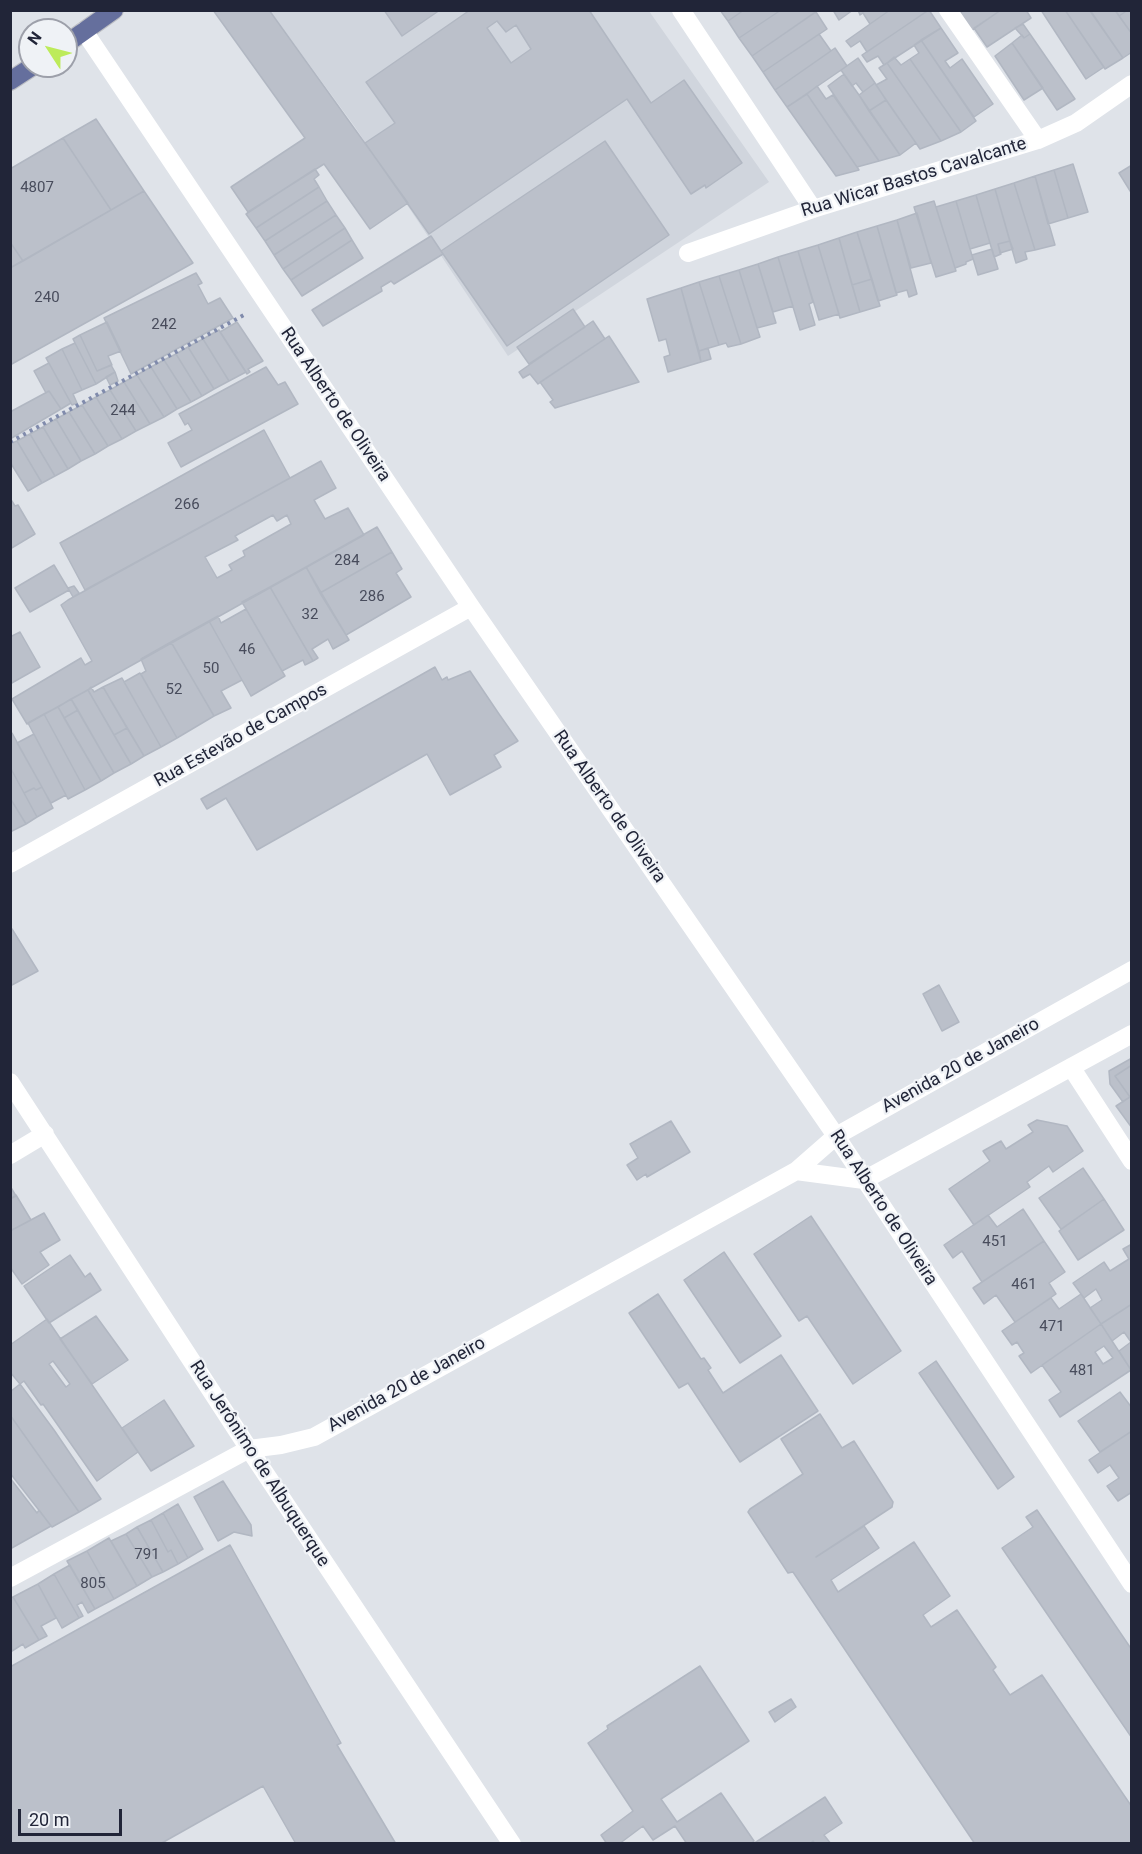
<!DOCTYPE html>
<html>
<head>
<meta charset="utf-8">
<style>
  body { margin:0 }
  #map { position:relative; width:1142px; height:1854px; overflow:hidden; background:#dfe3e9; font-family:Roboto,sans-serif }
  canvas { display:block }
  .frame { position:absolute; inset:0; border:12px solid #212538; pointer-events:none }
  .north { position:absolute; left:18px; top:18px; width:60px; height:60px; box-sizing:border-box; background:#eff2f6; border:2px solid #9da0aa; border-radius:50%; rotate:306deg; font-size:16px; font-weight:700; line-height:24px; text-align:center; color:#212538 }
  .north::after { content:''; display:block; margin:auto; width:21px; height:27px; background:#bdeb5a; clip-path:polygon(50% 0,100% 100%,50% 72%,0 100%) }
  .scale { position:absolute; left:18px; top:1809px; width:104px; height:27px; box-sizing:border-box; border:3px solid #212538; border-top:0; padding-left:8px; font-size:18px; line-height:21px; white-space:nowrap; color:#212538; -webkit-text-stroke:4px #eff2f6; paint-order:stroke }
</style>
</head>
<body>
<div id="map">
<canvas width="1142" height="1854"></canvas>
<div class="frame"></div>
<div class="north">N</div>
<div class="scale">20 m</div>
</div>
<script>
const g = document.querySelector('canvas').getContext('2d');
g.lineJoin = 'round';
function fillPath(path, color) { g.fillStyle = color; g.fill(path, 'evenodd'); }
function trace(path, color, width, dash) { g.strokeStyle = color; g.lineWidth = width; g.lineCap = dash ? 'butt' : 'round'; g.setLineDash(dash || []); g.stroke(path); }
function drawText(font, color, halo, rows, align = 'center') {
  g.font = font + ' Roboto,sans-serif'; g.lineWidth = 4.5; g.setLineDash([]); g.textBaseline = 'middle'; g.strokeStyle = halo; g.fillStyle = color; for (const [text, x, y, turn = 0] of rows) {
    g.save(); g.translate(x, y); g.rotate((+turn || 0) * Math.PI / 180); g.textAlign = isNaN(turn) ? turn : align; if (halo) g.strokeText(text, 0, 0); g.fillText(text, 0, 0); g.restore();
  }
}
fillPath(new Path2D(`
  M270,11H649L769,182L508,356L355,127Z`), '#d0d5dd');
const building = new Path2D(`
  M213,10H269L408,203L370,229L324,164L248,212L231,187L305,138Z
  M384,10H440L402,36Z
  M470,10H589L651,103L684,80L742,163L706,188L705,185L691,194L627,99L429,234L365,143L395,123L366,82ZM497,21L506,32L516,25L531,49L511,63L487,28Z
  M720,10H744L728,21Z
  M744,10H781L739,38L728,21Z
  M781,10H818L752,56L739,38Z
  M833,10H853L839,20Z
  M858,10H890L870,24L863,13L860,15Z
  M890,10L927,11L867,52L860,41L851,47L846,41Z
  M929,10L941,28L884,65L878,56L867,62L862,55Z
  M964,10H1001L971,31L959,14Z
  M1001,10H1026L1031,18L987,47L974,28Z
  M1041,10H1065L1104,67L1086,79Z
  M1065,10H1090L1123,58L1105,69Z
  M1115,10H1128L1119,16Z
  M1115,10L1132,34V52L1123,58L1090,11Z
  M1128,10H1132V34L1119,16Z
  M816,12L827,29L763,72L752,56Z
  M1023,24L1030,34L1024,38L1015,28Z
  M941,28L958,53L945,61L950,68L962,59L993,104L974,117L921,40Z
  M819,34L831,51L775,90L763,72Z
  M1030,34L1075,99L1057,110L1012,43L1022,35L1024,38Z
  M921,40L976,121L961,132L910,59L919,53L914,45Z
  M1012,43L1043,88L1024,100L995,56Z
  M835,48L847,66L787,107L775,90Z
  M894,57L901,65L910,59L961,132L941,141L887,63Z
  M858,58L875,83L863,92L856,83L852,86L841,70Z
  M887,63L941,141L920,149L876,85L887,79L879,68Z
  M844,74L859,95L900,155L879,161L828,86Z
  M875,83L886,100L869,111L859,95Z
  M817,86L826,99L833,95L879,161L857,167L807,94Z
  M807,94L857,167L859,170L836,176L787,107Z
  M886,100L916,143L900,155L869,111Z
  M96,119L144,191L111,210L63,138Z
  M63,138L111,210L23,261L10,242V169Z
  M605,141L669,235L507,346L441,251Z
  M1073,164L1088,212L1068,218L1054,170Z
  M1132,165V194L1119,173Z
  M315,169L319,175L314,179L319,187L256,228L246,214Z
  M1054,170L1068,218L1048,224L1035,176Z
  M1035,176L1055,245L1035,250L1014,183Z
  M1014,183L1035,250L1025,252L1027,259L1016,263L995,189Z
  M319,187L327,201L265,241L256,228Z
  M995,189L1010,241L998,244L1001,254L994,257L976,195Z
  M144,191L193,263L10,365V268Z
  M976,195L990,243L970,249L956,201Z
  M327,201L336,215L274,255L265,241Z
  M934,201L956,271L936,277L914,207Z
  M956,201L973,259L966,262V264L955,268L936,207Z
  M917,213L931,263L911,268L897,220Z
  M336,215L345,228L283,269L274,255Z
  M897,220L917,294L909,297L907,290L896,293L877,226Z
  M877,226L897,295L878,301L857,232Z
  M345,228L352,240L291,280L283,269Z
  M857,232L872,279L852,285L839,238Z
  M431,236L443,254L394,284L391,281L381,287L382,291L323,326L312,310Z
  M839,238L860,312L840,318L818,245Z
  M352,240L363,258L302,296L291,280Z
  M1010,241L1013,249L1000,253L998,244Z
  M10,242L23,261L10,268Z
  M818,245L839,314L819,320L798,251Z
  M992,249L998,269L978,275L972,255Z
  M798,251L813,302L809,304L815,325L800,330L778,257Z
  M778,257L793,306L773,312L758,264Z
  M758,264L776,323L757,328L739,270Z
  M739,270L760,337L741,344L719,276Z
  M196,273L202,283L198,285L208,304L220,298L233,318L131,374L104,318Z
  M719,276L741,344L728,347L726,343L719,345L699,282Z
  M872,279L880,306L860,312L852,285Z
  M699,282L719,345L699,351L681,288Z
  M681,288L701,362L668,372L664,357L670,355L666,339L659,341L647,299Z
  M573,309L585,327L529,364L517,347Z
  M593,321L605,339L538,384L530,374L523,378L519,372Z
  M107,322L121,351L108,356L112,365L97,371L80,335Z
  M237,322L263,361L248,369L250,372L247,374L220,332Z
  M219,330L246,372L229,381L203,339Z
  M80,335L97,371L111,365L115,372L96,384L73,339Z
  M609,336L639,382L555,408L550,402L553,400L540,382Z
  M203,339L229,381L214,389L188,347Z
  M75,343L96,384L82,390L62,349Z
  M188,347L214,389L202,396L176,354Z
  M708,348L711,359L701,362L699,351Z
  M62,349L82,390L73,394L77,403L72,405L46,358Z
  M176,354L202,396L191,402L164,360Z
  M164,360L191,402L177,409L151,367Z
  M49,363L71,403L61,409L49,391L46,393L34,371Z
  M151,367L177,409L164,417L137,375Z
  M266,367L278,385L285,382L298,404L181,467L168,443L192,430L188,423L185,425L179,414Z
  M115,372L118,381L110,385L106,377Z
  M137,375L164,417L150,424L124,382Z
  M124,382L150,424L136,431L110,390Z
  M110,390L136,431L122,439L96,397Z
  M49,391L61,409L10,439V412Z
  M96,397L122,439L108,446L82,405Z
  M82,405L108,446L95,454L69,412Z
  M69,412L95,454L81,461L56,419Z
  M56,419L81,461L68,469L43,427Z
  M43,427L68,469L55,476L30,434Z
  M264,430L290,478L85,590L60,543Z
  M30,434L55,476L42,483L17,441Z
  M17,441L42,483L28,491L10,462V444Z
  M321,461L336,488L314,500L325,519L348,508L364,535L27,724L12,699L81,658L85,665L92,661L61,605L68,600ZM273,515L277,521L287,515L291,524L243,551L245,556L229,565L232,570L217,578L205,557L238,540L235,536Z
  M10,498L15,506L18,505L35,534L10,549Z
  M377,527L392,552L320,593L306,567Z
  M392,552L402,569L396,573L411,597L346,635L320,593Z
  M54,565L69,590L30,612L15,588Z
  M306,567L349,640L333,649L328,639L312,649L318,658L313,661L270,587Z
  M74,586L79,593L73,597L68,588Z
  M270,587L313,661L305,665L303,660L282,671L242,602Z
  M246,609L285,676L251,696L209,621L218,616L221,623Z
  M209,621L242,680L221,691L231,708L214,716L171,642Z
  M20,632L40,667L10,684V637Z
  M171,642L214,716L177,738L141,674L146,671L141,659Z
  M435,667L442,680L447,677L448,680L470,671L499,714L518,741L494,755L501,767L450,795L427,754L257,850L226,798L207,809L201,799Z
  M140,673L177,738L161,747L124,682Z
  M122,678L161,747L144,756L103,687Z
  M91,687L94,692L103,687L127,728L114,735L88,690Z
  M88,690L131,764L114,773L71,699Z
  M71,699L78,710L64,718L58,707Z
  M58,707L101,781L85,790L44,714Z
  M78,710L114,773L101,781L64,718Z
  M44,714L85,790L68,799L28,723Z
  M127,728L144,756L131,764L114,735Z
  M10,733H12L42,787L36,790L34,788L24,793L10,767Z
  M34,734L66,795L51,803L17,743Z
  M10,767L37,817L26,824L10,798Z
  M42,787L53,808L37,817L24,793L34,788L36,790Z
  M10,798L26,824L10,832Z
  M12,929L38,971L10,986V930Z
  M939,985L959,1022L942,1031L923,994Z
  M1132,1058V1065L1115,1076L1130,1097L1123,1102L1110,1084L1109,1071Z
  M1132,1065V1128L1116,1106L1130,1097L1115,1076Z
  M1037,1120L1067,1126L1083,1151L1053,1172L1049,1166L1027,1182L1030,1187L974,1225L949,1189L990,1161L983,1151L1001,1141L1006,1149L1033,1132L1028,1125Z
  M671,1121L690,1152L647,1177L646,1174L637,1180L627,1165L638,1158L630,1144Z
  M1083,1168L1104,1199L1061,1229L1039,1198Z
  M10,1186L16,1196L10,1199Z
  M16,1195L31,1220L10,1231V1199Z
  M1104,1199L1124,1230L1078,1260L1059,1231Z
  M1023,1209L1044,1241L982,1282L962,1251L953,1258L944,1245L988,1215L997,1227Z
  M44,1213L60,1240L40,1252L49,1265L22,1284L10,1267V1231Z
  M811,1216L901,1351L853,1384L807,1316L799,1321L754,1254Z
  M1044,1241L1065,1272L1049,1283L1056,1294L1015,1322L996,1295L984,1304L973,1288Z
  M1132,1244V1304L1101,1324L1090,1308L1102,1300L1096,1289L1084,1298L1073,1283L1104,1262L1110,1271L1129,1259L1123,1249Z
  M724,1252L781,1336L740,1363L684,1280Z
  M70,1255L85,1277L90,1273L101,1290L49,1323L24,1286Z
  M658,1294L701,1359L704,1358L711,1368L708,1370L723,1393L781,1355L818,1411L740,1462L688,1383L679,1388L629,1313Z
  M1081,1294L1101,1324L1031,1373L1019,1356L1024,1353L1017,1342L1012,1345L1002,1331L1051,1298L1059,1309Z
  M1132,1304V1369L1131,1370L1119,1351L1131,1342L1124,1332L1112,1341L1101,1324Z
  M96,1316L128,1360L92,1384L60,1339Z
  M47,1319L138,1452L97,1481L43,1404L41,1405L24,1381L20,1384L10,1372V1345ZM53,1361L70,1384L66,1387L49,1364Z
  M1101,1324L1131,1370L1060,1417L1049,1400L1061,1392L1042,1365ZM1104,1346L1113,1358L1103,1364L1095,1352Z
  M936,1361L1014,1477L998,1489L919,1373Z
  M20,1384L54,1430L101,1499L79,1512L10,1415V1392Z
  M1120,1392L1132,1408V1431L1100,1452L1078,1421Z
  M164,1400L194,1446L151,1471L122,1428Z
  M820,1414L842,1448L854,1441L893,1502L892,1507L816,1557L864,1526L879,1548L831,1580L838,1592L914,1542L950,1596L923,1615L931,1627L957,1610L996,1667L993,1670L1010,1695L1042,1675L1132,1807V1844H975L793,1572L788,1573L748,1512L750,1509L803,1474L781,1439Z
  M10,1415L79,1512L52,1527L10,1473Z
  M1132,1431V1492L1118,1501L1107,1486L1119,1478L1110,1465L1098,1473L1089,1460Z
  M10,1478L37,1513L39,1510L51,1526L10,1549Z
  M223,1481L251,1525L252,1536L234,1532L218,1541L194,1497Z
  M178,1504L203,1549L188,1558L163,1513Z
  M1037,1510L1132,1650V1738L1002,1548L1033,1527L1026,1517Z
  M163,1513L188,1558L178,1564L171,1550L168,1552L151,1520Z
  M151,1520L168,1552L171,1550L178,1564L163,1572L137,1527Z
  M137,1527L163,1572L152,1577L126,1534Z
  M126,1534L152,1577L137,1586L111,1541Z
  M109,1538L137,1586L114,1599L87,1551Z
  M230,1545L341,1743L337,1745L396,1844H296L263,1786L160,1844H10V1667Z
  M87,1551L114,1599L95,1609L67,1561Z
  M70,1565L95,1609L88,1613L82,1602L77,1605L83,1616L79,1618L54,1574Z
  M54,1574L79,1618L62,1628L38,1584Z
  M38,1584L56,1618L41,1626L47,1636L39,1640L13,1597Z
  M13,1597L39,1640L25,1648L23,1644L12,1651L10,1598Z
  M700,1666L749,1741L661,1799L677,1822L721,1793L754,1841L751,1844H687L675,1826L653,1840L643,1826L619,1844H607L601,1835L633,1811L588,1743L608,1729L607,1726Z
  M791,1699L796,1707L775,1722L769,1712Z
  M825,1797L842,1823L824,1835L831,1844H815L813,1841L810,1844H753Z`);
fillPath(building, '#bbc0ca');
trace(building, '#b1b7c2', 1.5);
const major = new Path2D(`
  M66,44L114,10
  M10,81L33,66`);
trace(major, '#bcbec3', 20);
trace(new Path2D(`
  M10,442L244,315`), '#808bac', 4, [3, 4.5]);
trace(new Path2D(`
  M681,10L813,209
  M948,10L1038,140
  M84,31L471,607L836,1136L1132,1584
  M688,253L813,209L1038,140L1076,123L1132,84
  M10,864L471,607
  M1071,1067L1132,1161
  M10,1082L249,1449L512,1844
  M10,1155L45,1134
  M796,1171L864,1180L1132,1034
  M10,1578L249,1449L281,1445L314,1437L796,1171L836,1136L1132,970`), '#fff', 18);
trace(major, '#656f9d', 18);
drawText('15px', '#484c5c', null, [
  ["4807",37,188],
  ["240",47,298],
  ["242",164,325],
  ["244",123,411],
  ["266",187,505],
  ["284",347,561],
  ["286",372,597],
  ["32",310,615],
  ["46",247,650],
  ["50",211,669],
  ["52",174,690],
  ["451",995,1242],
  ["461",1024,1285],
  ["471",1052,1327],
  ["481",1082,1371],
  ["791",147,1555],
  ["805",93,1584]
]);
drawText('18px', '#212538', '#eff2f6', [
  ["Rua Wicar Bastos Cavalcante",914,178,-17],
  ["Rua Alberto de Oliveira",335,405,56],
  ["Rua Estevão de Campos",241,736,-29],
  ["Rua Alberto de Oliveira",609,807,55],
  ["Avenida 20 de Janeiro",961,1066,-29],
  ["Rua Alberto de Oliveira",883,1208,57],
  ["Avenida 20 de Janeiro",407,1385,-29],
  ["Rua Jerônimo de Albuquerque",259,1464,57]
]);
</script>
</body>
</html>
